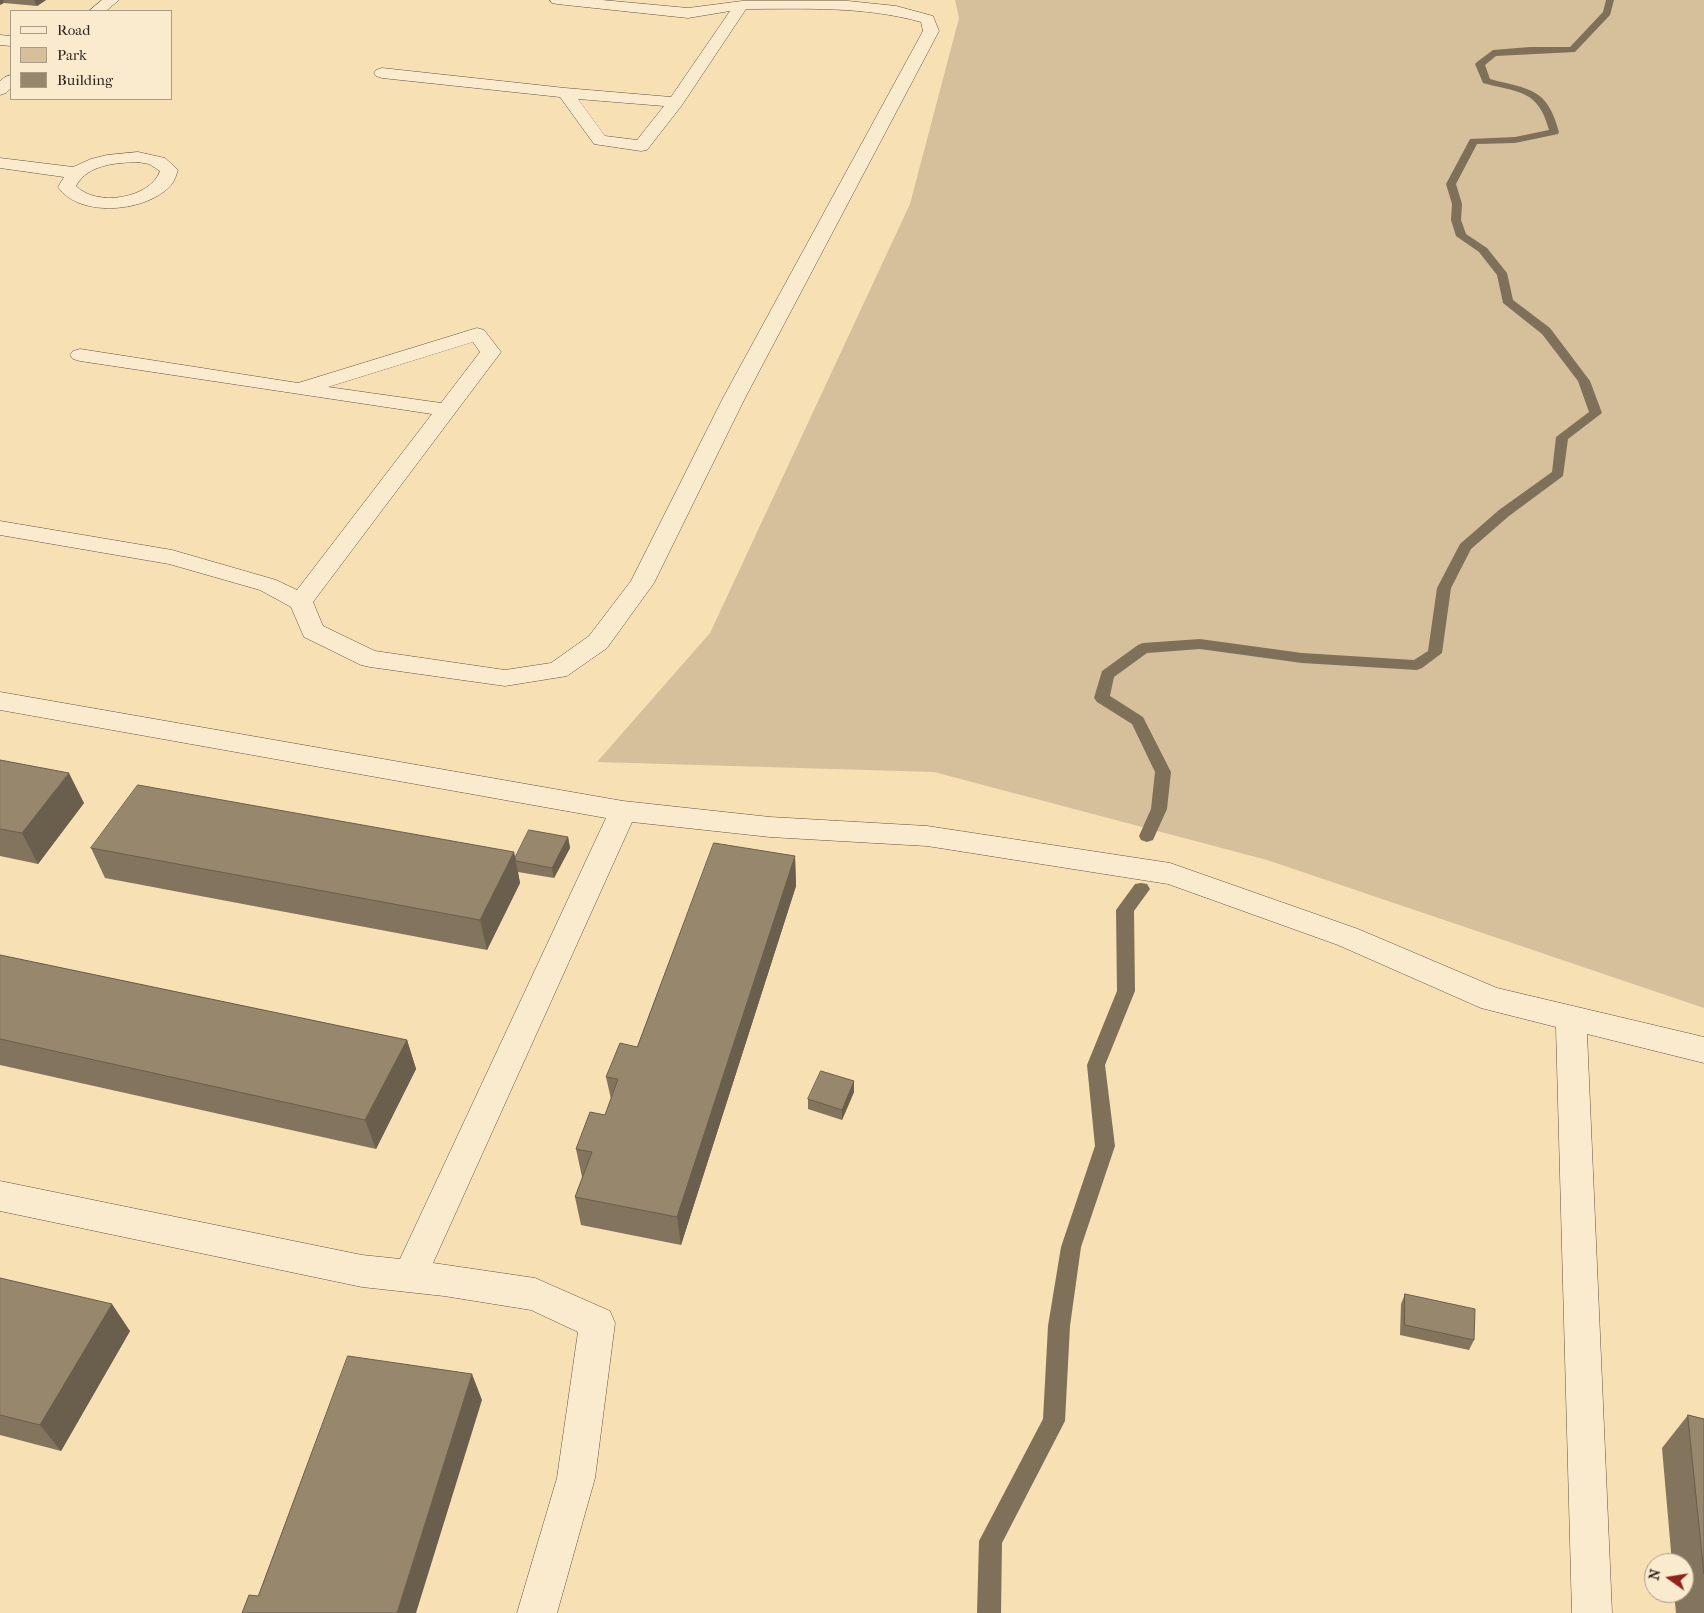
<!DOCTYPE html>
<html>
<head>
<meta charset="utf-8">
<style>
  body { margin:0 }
  #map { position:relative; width:1704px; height:1613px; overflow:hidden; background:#f8e0b5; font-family:"IM FELL French Canon",serif }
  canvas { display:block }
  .legend { position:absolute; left:10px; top:10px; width:162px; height:90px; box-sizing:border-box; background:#faebcf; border:1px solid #a89c87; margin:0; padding:6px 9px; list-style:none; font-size:15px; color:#2e261c }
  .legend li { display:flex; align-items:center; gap:10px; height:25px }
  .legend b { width:25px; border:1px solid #a89c87 }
  .north { position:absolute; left:1644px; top:1553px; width:50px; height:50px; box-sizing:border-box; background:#faebcf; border:1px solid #a89c87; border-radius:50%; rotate:283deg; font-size:14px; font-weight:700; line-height:20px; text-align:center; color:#2e261c }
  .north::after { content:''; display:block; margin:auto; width:18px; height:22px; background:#8f2418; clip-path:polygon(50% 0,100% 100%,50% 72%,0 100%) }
</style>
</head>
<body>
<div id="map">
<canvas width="1704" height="1613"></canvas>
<ul class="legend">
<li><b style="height:6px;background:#faebcf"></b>Road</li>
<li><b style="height:14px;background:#d6c09b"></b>Park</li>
<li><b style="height:14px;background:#97876c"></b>Building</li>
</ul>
<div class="north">N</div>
</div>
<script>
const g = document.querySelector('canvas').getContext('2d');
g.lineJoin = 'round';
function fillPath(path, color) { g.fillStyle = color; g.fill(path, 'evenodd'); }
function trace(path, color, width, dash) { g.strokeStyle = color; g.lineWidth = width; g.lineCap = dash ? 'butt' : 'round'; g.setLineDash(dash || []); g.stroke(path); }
fillPath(new Path2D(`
  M955,0H1704V1008L1267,860L934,772L597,762L710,633L910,204L959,18Z`), '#d6c09b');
fillPath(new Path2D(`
  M1606,0H1614L1610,15L1575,52L1496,56L1485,65L1490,79C1530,90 1547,87 1559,132L1558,134L1515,143L1477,144L1456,184L1462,204L1461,220L1466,234L1487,248L1507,273L1513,300L1550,328L1590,381L1602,413L1568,439L1563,476L1509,516L1471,549L1451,588L1442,653L1422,668L1417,670L1302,663L1200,649L1147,653L1114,677L1110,696L1143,717L1171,772L1167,809L1153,840L1147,842L1141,840L1139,836L1151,809L1155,772L1132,724L1097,702L1094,698L1102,671L1138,645L1143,643L1200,639L1302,653L1414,660L1428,651L1437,588L1460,544L1499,510L1552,472L1556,437L1589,412L1578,381L1542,334L1503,303L1497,275L1479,252L1456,236L1451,220L1452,204L1446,184L1470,139L1515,137L1549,130C1538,89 1519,93 1483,83L1475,64L1477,62L1493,50L1530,47H1570L1603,12Z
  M1141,883L1147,884L1150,889L1134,911L1135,991L1105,1065L1115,1146L1081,1247L1070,1326L1065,1421L1002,1543L1001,1613H977L979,1541L1043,1419L1048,1326L1061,1247L1095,1146L1087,1065L1117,991L1116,910L1135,884Z`), '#7e7059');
const minor = new Path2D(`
  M550,0H602L688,8L742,1H848L896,6L933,16L939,31L745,398L654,583L607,648L567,676L505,686L370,667L361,665L304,637L291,607L260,590L169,564L0,535V521L172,550L276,580L297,590L432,414L80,361L73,359L70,355L73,351L80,349L298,383L477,328L484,330L501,352L313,602L323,626L375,651L505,670L551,663L589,636L631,581L723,398L923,31L921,22C864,6 805,9 746,9L682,105L647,150L641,151L594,144L560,97L382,78L376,76L374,73L376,70L382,68L565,88L671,97L730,11L688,18L557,4L552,3ZM578,99L664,106L637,140L605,136ZM473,342L480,352L441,403L328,387Z
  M0,35L11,36V46L0,45Z
  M138,152L165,158L178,170C176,175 175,180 172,184C149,212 80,219 58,187L64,177L0,168V158L73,167L91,159L107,155ZM138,162L149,164L160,171C150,199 96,207 76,186C88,164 116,163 138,162Z
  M0,692L623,801L770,817L927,826L1170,863L1358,929L1497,988L1704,1037V1063L1587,1034L1612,1613H1572L1556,1027L1481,1008L1338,945L1168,884L927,846L770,837L632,822L433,1263L535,1278L610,1311L615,1323L595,1478L557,1613H517L557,1478L578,1332L531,1310L444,1296L362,1287L0,1211V1181L362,1255L400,1259L606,818L0,710Z`);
const tertiary = new Path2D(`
  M102,0H119L106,11H89Z
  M11,75V88L6,93L0,95V81L5,77Z`);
trace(minor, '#605442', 1);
trace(tertiary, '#605442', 1);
fillPath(minor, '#faebcf');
fillPath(tertiary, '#faebcf');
fillPath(new Path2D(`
  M0,0H46L37,6L4,3Z
  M0,760L84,803L38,864L0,856Z
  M568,837L570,848L554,878L518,872L520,883L487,950L105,878L91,848L514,852L515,858Z
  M795,856L796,886L681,1245L581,1225L575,1197L582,1178V1177L576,1149L605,1115L611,1099L606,1077L637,1047Z
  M0,955L407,1040L416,1069L376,1149L0,1065Z
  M854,1092L842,1120L808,1109V1099Z
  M0,1278L130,1331L61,1451L0,1435Z
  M1405,1294L1474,1340L1469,1350L1400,1335L1401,1304Z
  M1688,1415L1704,1419V1613H1676L1674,1593H1684V1563H1672L1662,1448Z`), '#82745d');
fillPath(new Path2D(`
  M0,0H3L4,3L0,5Z
  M34,0H46L37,6Z
  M69,773L84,803L38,864L22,833Z
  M568,837L570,848L554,878L552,868Z
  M514,852L520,883L487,950L480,920Z
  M795,856L796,886L681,1245L677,1217Z
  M407,1040L416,1069L376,1149L365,1120Z
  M854,1081V1092L842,1120V1110Z
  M112,1304L130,1331L61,1451L40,1425Z
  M472,1374L482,1400L416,1613H397Z`), '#6a5e4c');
const building = new Path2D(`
  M0,760L69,773L22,833L0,829Z
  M138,785L514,852L480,920L91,848Z
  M529,830L568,837L552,868L516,861L515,858Z
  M714,843L795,856L677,1217L575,1197L592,1152L576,1149L590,1112L605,1115L618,1079L606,1077L620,1043L637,1047Z
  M0,955L407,1040L365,1120L0,1039Z
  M821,1071L854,1081L842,1110L808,1099Z
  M0,1278L112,1304L40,1425L0,1415Z
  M1405,1294L1475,1309L1474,1340L1405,1325Z
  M348,1356L472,1374L397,1613H242L249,1595L258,1596Z
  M1688,1415L1704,1419V1574Z`);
fillPath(building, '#97876c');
trace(building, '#6a5e4c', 1);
</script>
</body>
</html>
